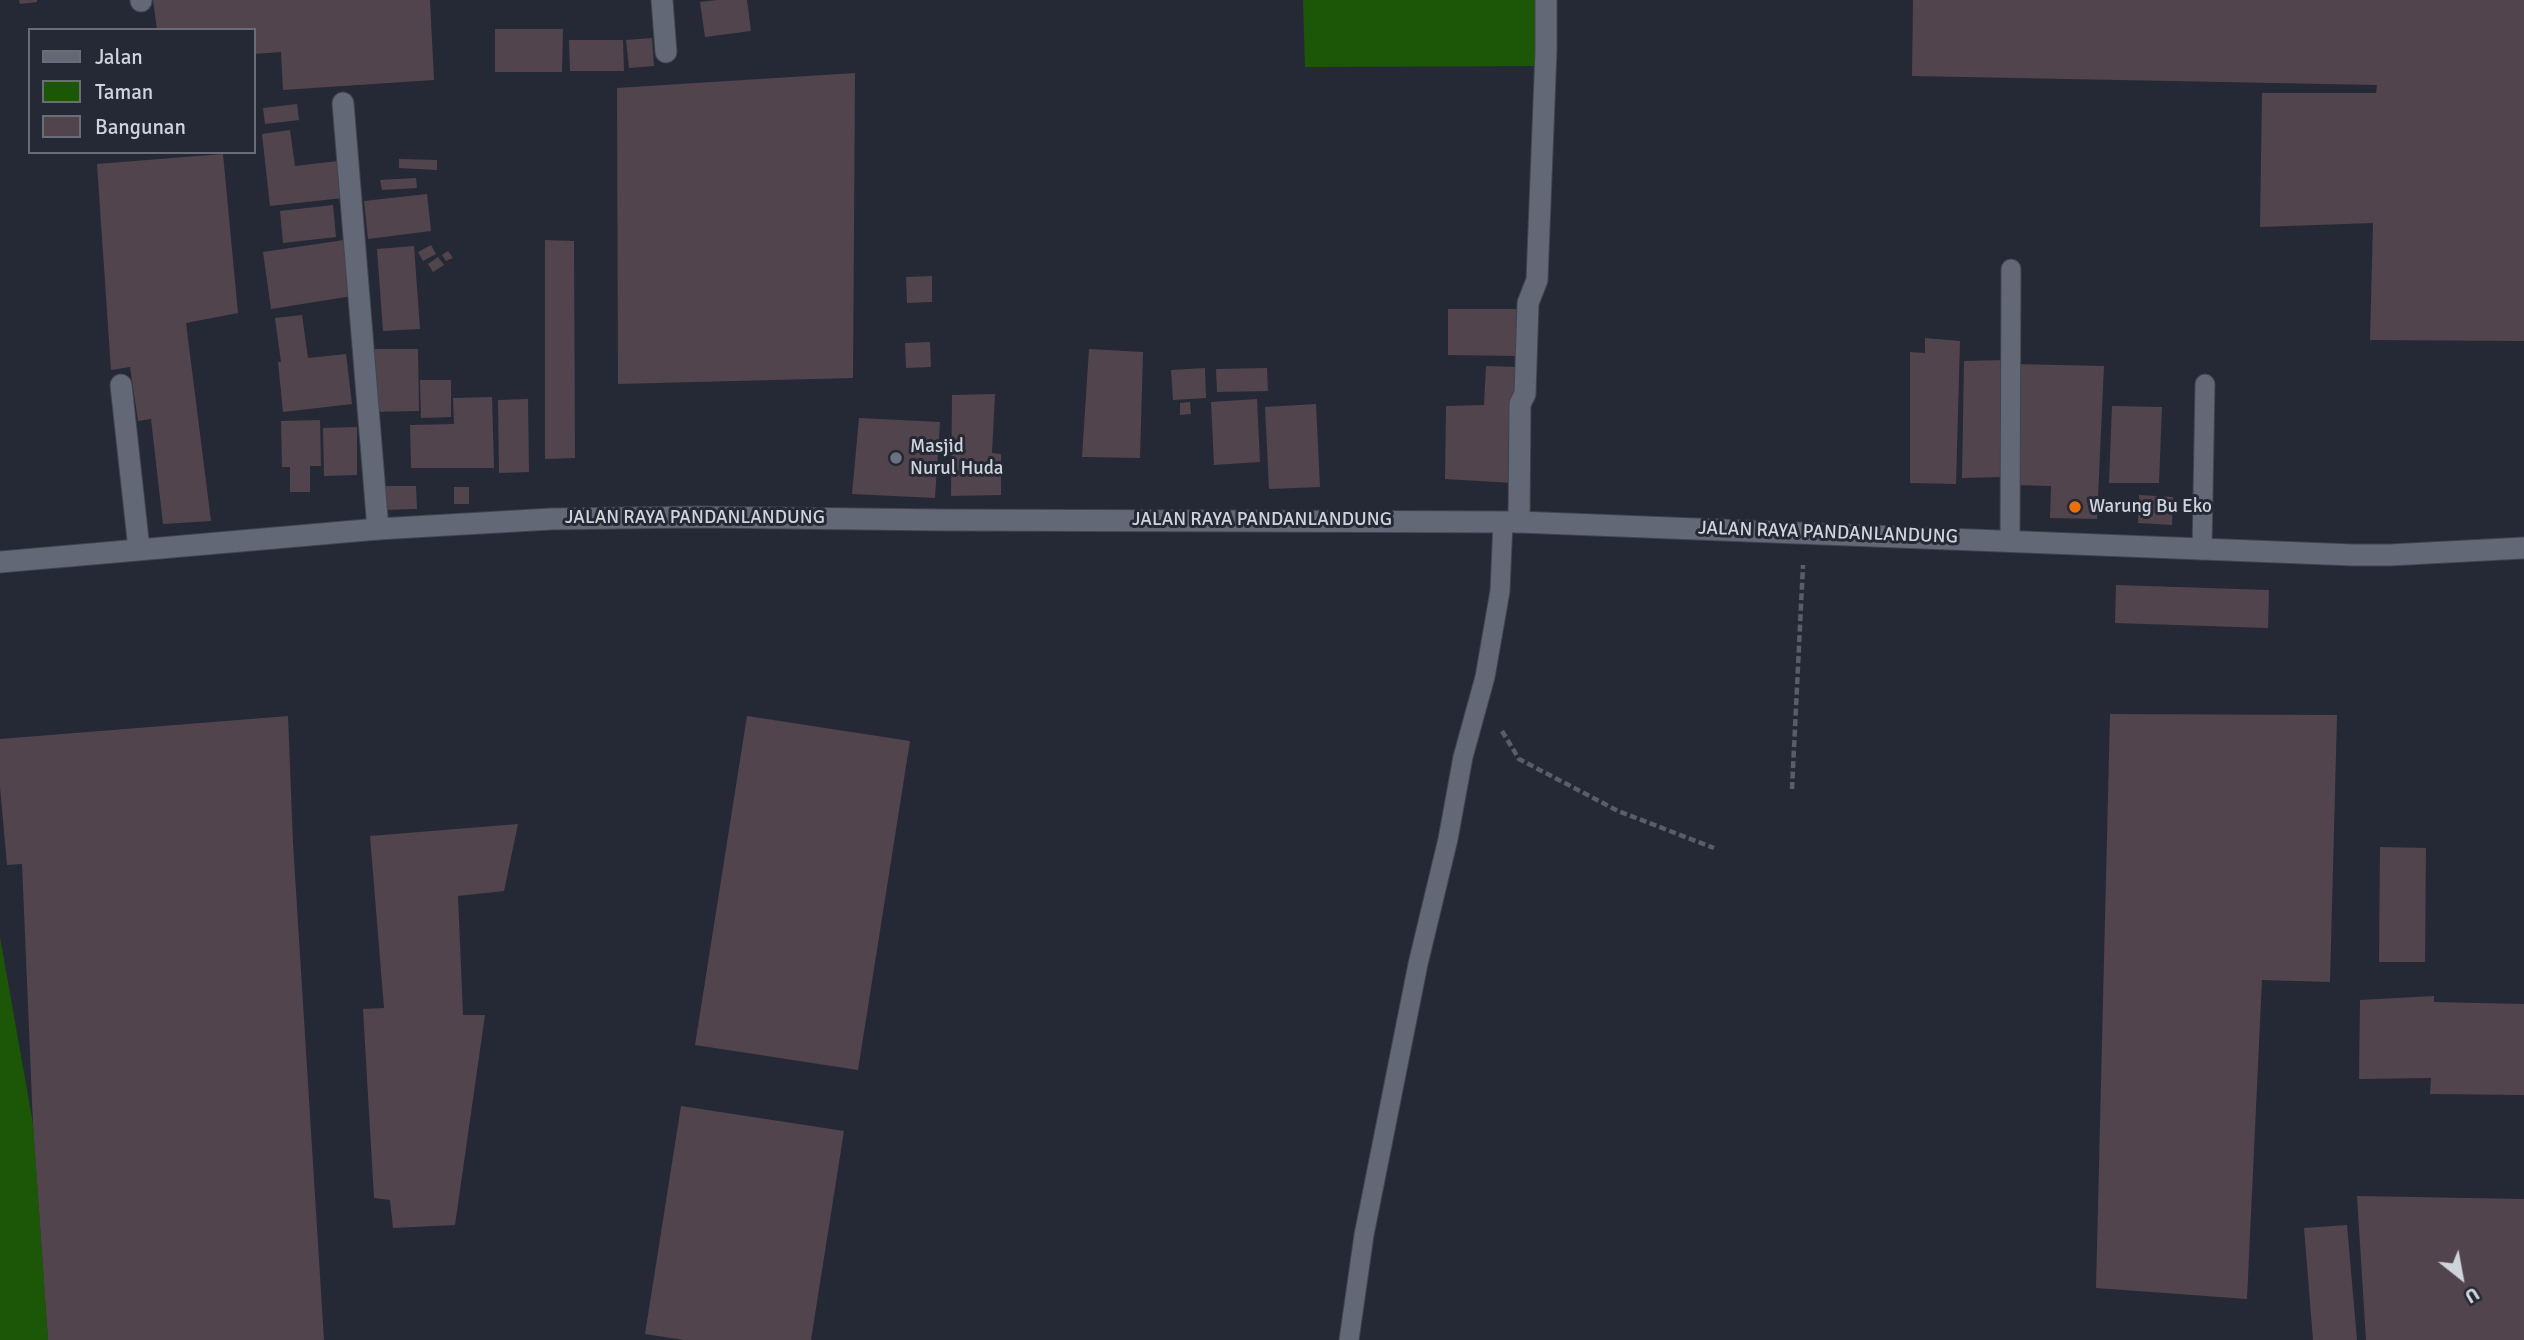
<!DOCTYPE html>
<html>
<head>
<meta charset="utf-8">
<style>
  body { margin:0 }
  #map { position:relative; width:2524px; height:1340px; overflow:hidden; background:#252936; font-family:Signika,sans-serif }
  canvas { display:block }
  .legend { position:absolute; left:28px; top:28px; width:228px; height:126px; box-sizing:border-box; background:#252936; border:2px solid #696d78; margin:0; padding:9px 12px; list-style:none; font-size:21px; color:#cfd3db }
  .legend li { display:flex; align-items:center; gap:14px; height:35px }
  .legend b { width:35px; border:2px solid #696d78 }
  .north { position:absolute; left:2426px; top:1242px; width:70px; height:70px; -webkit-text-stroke:5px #252936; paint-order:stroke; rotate:149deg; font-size:19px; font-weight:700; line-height:28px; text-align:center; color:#cfd3db }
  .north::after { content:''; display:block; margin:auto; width:24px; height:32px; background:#cfd3db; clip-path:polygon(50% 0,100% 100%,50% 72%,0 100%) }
</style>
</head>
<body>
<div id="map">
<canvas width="2524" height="1340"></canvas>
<ul class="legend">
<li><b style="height:9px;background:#626876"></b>Jalan</li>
<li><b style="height:19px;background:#1c5707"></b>Taman</li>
<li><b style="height:19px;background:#52444c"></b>Bangunan</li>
</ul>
<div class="north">U</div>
</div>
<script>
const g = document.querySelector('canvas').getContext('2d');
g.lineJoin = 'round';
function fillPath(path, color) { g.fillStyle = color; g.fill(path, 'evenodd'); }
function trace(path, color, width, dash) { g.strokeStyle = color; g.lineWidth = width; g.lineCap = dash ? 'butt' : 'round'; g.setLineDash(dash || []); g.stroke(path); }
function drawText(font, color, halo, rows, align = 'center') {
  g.font = font + ' Signika,sans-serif'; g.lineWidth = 6; g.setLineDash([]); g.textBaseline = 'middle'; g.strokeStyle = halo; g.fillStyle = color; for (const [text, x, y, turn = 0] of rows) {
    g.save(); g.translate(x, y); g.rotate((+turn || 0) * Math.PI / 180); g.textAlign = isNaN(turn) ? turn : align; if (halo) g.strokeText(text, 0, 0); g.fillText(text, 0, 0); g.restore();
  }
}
fillPath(new Path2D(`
  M1303,0H1538L1541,66L1305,67Z
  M0,937L33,1124L48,1340H0Z`), '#1c5707');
fillPath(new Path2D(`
  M19,0H37V2L20,4Z
  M153,0H430L434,80L283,90L281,52L254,54V30H157Z
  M717,0H747L751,31L705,37L700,2Z
  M1913,0H2524V341L2370,340L2373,223L2260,227L2262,93H2376L2377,85L1912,76Z
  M495,29H563L562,72H495Z
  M652,38L654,66L629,68L626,40Z
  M569,40H623L624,71H570Z
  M855,73L853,378L618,384L617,88Z
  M297,104L299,120L265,124L263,108Z
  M290,130L295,166L338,161L343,198L270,206L262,134Z
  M223,154L238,313L186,323L211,521L163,524L151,419L138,421L130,367L111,370L97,164Z
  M399,159L437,160V170L399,168Z
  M416,178L417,188L382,190L380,180Z
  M427,194L431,231L368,239L364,201Z
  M333,205L336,237L283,243L280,211Z
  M344,240L352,296L271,309L263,252Z
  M545,240L574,241L575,458L545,459Z
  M431,245L436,254L423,261L418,252Z
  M414,246L420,329L383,331L377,249Z
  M448,251L453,258L446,261L442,255Z
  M438,257L444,265L433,272L428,264Z
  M932,276V302L907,303L906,277Z
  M1448,309H1519L1517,356L1448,355Z
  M302,315L308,358L346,354L352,404L283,412L278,362H281L275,318Z
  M1925,338L1960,341L1956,484L1910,483V352L1925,353Z
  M930,342L931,367L906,368L905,343Z
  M371,349H418L419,411L372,412Z
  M1089,349L1143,352L1140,458L1082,457Z
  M2004,360L2005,477L1962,478L1964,361Z
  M2013,364L2104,366L2097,519L2050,518L2051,486L2013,485Z
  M1486,366L1518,367L1514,483L1445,479L1446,406L1484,405Z
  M1205,368L1206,398L1173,400L1171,370Z
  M1267,368L1268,391L1217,392L1216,369Z
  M420,380H451V417L421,418Z
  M995,394L992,453L1001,454V495L951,496L952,395Z
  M492,397L494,468H411L410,425L454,424L453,398Z
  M528,399L529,472L499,473L498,400Z
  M1257,399L1260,462L1214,465L1211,402Z
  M1190,402L1191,414L1180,415V403Z
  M1316,404L1320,487L1269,489L1265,407Z
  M2112,406L2162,407L2159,483H2109Z
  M859,418L940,422L935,498L852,494Z
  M320,420L321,466H310V492H290V467H282L281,421Z
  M357,427V475L324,476L323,428Z
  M383,486H416L417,509L384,510Z
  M454,487H469V504H454Z
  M2139,495L2173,497L2172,525L2138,523Z
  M2116,585L2269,590L2268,628L2115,623Z
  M2110,714L2337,715L2330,982L2262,980L2247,1299L2096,1288Z
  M288,716L293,843L324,1340H48L33,1124L22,864L7,865L0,787V739Z
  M747,716L910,741L858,1070L695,1045Z
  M518,824L504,891L458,896L463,1015H485L455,1225L393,1228L390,1200L374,1198L363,1009L384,1008L370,836Z
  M2380,847L2426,848L2425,962H2379Z
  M2434,996V1002L2524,1004V1095L2430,1094L2431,1078L2359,1079L2360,1000Z
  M681,1106L844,1131L811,1340H684L645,1334Z
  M2357,1196L2524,1199V1340H2366Z
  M2347,1225L2357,1340H2313L2304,1228Z`), '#52444c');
const service = new Path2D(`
  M2010,541L2011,269
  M2202,550L2205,384
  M1349,1340L1364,1235L1418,964L1448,839L1463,757L1485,677L1500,591L1503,522`);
const minor = new Path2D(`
  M141,0V1
  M662,0L666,52
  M343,103L378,529
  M121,385L139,549
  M1519,522L1520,404L1525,394L1528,303L1537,280L1546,51V0`);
const tertiary = new Path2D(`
  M0,562L378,529L551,519L697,517L943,520L1519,522L2353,555H2390L2524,548`);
trace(service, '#40444e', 21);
trace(minor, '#40444e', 23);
trace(tertiary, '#40444e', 23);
trace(new Path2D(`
  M1502,731L1519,759L1618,811L1714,848
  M1792,789L1803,565`), '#595d68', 4.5, [7, 3.5]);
trace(service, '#626876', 19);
trace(minor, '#626876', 21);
trace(tertiary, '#626876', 21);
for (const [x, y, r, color] of [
  [896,458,7,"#6b7280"],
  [2075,507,7,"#e8710a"]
]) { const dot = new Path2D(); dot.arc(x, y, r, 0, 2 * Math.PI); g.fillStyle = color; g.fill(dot); trace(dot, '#252936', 2.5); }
drawText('19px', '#cfd3db', '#252936', [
  ["Masjid",910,447],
  ["Nurul Huda",910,469],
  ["Warung Bu Eko",2089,507]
], 'left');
drawText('19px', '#cfd3db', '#252936', [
  ["JALAN RAYA PANDANLANDUNG",695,518],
  ["JALAN RAYA PANDANLANDUNG",1262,520],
  ["JALAN RAYA PANDANLANDUNG",1828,533,2]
]);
</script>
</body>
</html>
